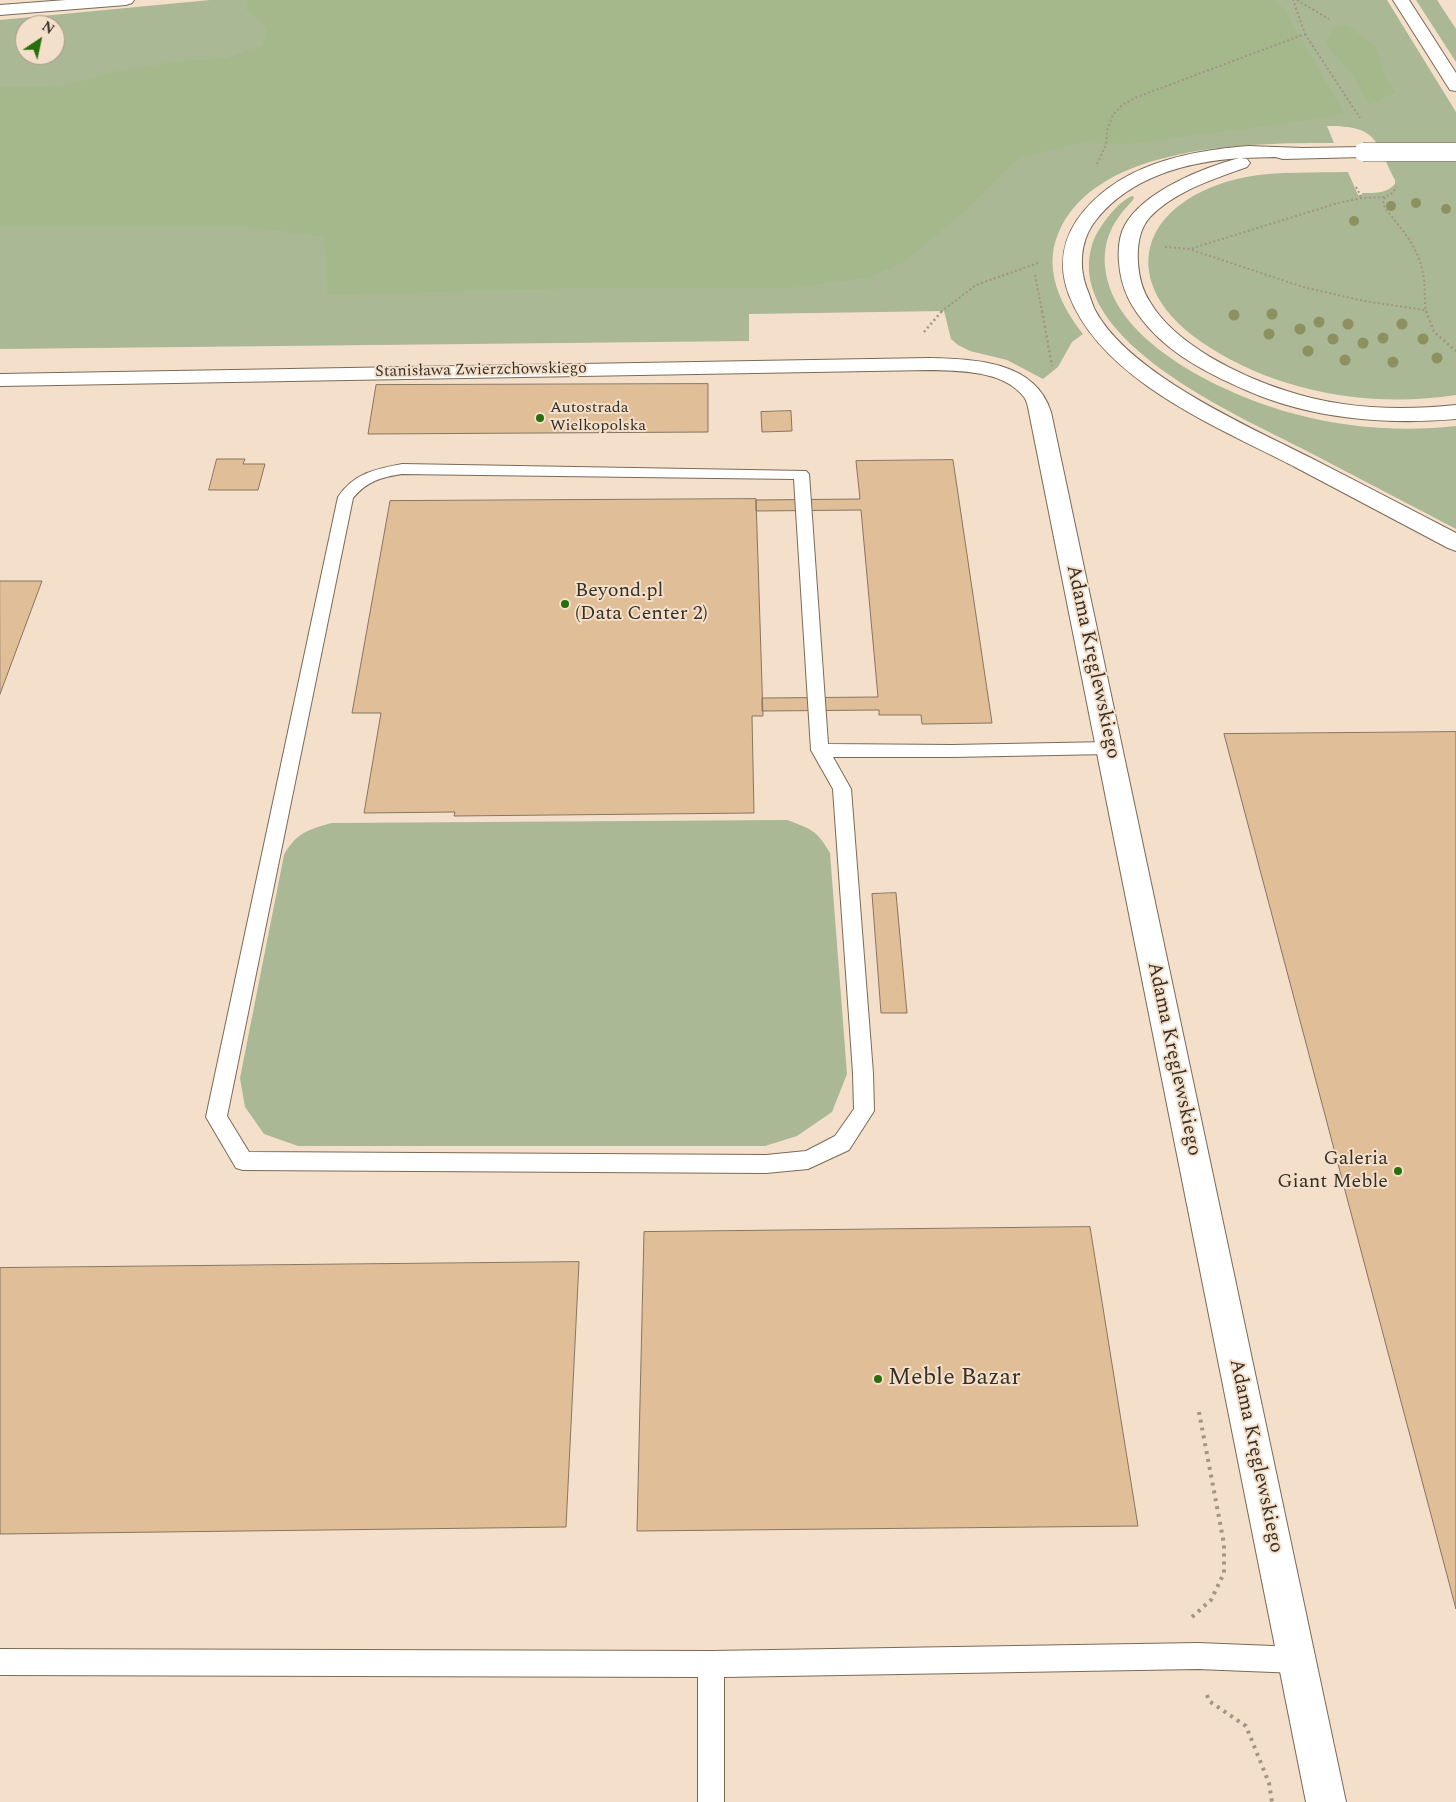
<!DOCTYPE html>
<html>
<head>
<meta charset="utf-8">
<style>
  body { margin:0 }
  #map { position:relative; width:1456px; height:1802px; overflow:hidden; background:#f4e0ca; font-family:Spectral,serif }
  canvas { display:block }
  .north { position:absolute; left:15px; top:15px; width:50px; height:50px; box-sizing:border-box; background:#f4e0ca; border:1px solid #a89988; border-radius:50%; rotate:34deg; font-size:14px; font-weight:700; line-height:20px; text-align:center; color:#362f26 }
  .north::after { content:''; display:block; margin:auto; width:18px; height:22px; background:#286e09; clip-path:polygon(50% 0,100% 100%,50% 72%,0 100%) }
</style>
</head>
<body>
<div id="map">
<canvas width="1456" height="1802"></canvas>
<div class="north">N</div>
</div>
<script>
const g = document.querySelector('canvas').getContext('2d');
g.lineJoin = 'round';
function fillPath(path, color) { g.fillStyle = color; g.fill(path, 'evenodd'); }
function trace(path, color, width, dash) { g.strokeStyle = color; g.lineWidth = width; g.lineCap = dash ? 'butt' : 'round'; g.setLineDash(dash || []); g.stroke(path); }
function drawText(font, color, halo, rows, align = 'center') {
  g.font = font + ' Spectral,serif'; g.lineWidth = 4; g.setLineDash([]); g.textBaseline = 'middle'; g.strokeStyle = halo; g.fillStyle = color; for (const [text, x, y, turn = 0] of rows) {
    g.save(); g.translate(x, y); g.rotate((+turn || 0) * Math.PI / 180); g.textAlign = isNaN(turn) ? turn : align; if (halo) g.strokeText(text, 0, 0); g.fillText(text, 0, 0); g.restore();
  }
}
fillPath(new Path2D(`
  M210,0H1387L1456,112V395C1372,408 1281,393 1209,347C1111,285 1138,199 1246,177C1279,171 1314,173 1348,172L1358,195H1362V193C1374,193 1386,194 1395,184V180C1374,139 1378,126 1327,126L1334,143C1253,143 1095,143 1058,234C1043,270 1061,306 1083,334L1072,342L1058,367L1043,379L1007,360L970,351L958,345L951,339L944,311L749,314V341L0,349V20ZM25,25H55V55H25Z
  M1416,0H1437L1456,29V62Z
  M1132,196L1134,197L1133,200C1114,220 1103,238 1105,266C1111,344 1230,397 1295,414C1347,428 1403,432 1456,426V529C1406,503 1355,476 1305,450C1239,416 1063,340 1092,245C1096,230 1117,202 1132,196Z
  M787,820C811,829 817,830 830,853L847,1074L832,1112L797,1136L765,1146H298L264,1134L245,1107L240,1078L284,855C296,833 309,829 332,823Z`), '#aab895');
fillPath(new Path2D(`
  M247,0H1275L1284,9L1344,113L1310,120L1129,144L1081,143L1020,157L966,210L904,262L867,278L790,288H576L327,295L324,237L241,226L0,227V87L62,86L112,72L179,61L224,59L262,45L267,28L246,9Z
  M1347,25L1375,47L1386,80L1396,92L1369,105L1354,77L1325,43L1333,28Z`), '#a5b88b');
const building = new Path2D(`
  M708,384V432L368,434L376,385Z
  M791,411L792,431L762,432L761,412Z
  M217,459H245L243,464H265L258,490H209Z
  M953,460L992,723L922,724L921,715H879V710L762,711V698L878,697L861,510L756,511V500L860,499L856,461Z
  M756,499L763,716H752L754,813L454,816L455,812L364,813L381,713H352L390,501Z
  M0,581H42L0,694Z
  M1456,732V1609L1224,734Z
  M896,893L907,1013H881L872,894Z
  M1090,1227L1138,1526L637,1531L644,1232Z
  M579,1262L566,1527L0,1534V1268Z`);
fillPath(building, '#e0be97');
trace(building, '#877561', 1);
const service = new Path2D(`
  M402,464L806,471L809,474L828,744L952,745L1109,742L1115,743L1118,748L1115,753L1109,754L952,757H833L851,789L873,1073L874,1111L849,1150L808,1169L766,1173L243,1170L236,1168L206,1117L338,497C354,473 376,469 402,464ZM402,474L794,479L811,750L833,789L853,1073L854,1109L835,1136L806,1151L766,1155L249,1152L227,1116L353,498C367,481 382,477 402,474Z
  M1198,1643L1297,1647L1306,1651L1310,1660L1306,1669L1297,1673L1198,1669L724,1677V1802H698V1677L0,1675V1649L711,1651Z`);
const minor = new Path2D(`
  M66,0H134L132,3L126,5L0,15V5Z
  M929,358C975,359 1035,361 1051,412L1346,1802H1306L1029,412C1028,407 1027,401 1024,397C1003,370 960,371 929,370L0,386V374Z`);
const secondary = new Path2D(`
  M1393,0H1409L1456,73V91L1450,90Z
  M1248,146L1303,148L1363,147L1369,148L1372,152L1369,156L1363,157L1283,159L1275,157L1241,158L1247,159L1250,163L1247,167C1214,179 1175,191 1150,217C1139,229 1137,247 1138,263C1139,277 1142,290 1150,302C1175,345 1242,377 1287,391C1341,409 1400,411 1456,405V419C1387,425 1312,419 1248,391C1213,376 1175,357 1150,329C1131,308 1121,289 1119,262C1118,250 1119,236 1125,225C1144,191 1204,167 1240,158C1186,162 1127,177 1093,224C1080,243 1079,268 1087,289C1090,296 1092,304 1095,310C1129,374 1248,426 1311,458C1360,483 1408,508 1456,533V551L1448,548C1397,521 1346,494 1295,467C1218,427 1102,381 1069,295C1059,268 1061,244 1077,220C1116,165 1186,151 1248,146Z`);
trace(service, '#7b6a56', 2);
trace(minor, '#7b6a56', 2);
trace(secondary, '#7b6a56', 2);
trace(new Path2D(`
  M1297,0L1329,19
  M1305,34L1360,118
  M1097,164L1106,145L1107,130L1113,115L1122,105L1137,97L1305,34L1293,0
  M1356,187L1362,198
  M1385,197L1383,203L1385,208C1399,226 1417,245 1422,269C1426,283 1424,298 1426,312
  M1165,247L1190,249L1338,203L1362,198L1385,197L1391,194L1397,187
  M1192,250L1303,287L1364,301L1425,310
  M1035,275L1042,312
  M941,312L976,285L1038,263`), '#a39484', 2, [2, 2.5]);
trace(new Path2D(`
  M1042,311L1052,366
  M1426,311L1434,332L1456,351
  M924,332L942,311`), '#a39484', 2.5, [2, 3]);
trace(new Path2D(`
  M1192,1617L1211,1600L1224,1573V1544L1199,1412
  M1207,1695L1209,1701L1246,1726L1269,1783L1272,1802`), '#a39484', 4, [3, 5]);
fillPath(service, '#fff');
fillPath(minor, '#fff');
fillPath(secondary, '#fff');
const secondaryBridge = new Path2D(`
  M1363,152H1456`);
trace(secondaryBridge, '#7b6a56', 19, []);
trace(secondaryBridge, '#fff', 18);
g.fillStyle = '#8d905f';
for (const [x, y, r] of [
  [1416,203,5],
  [1391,206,5],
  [1446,209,5],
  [1354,221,5],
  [1272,314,5.5],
  [1234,315,5.5],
  [1319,322,5.5],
  [1348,324,5.5],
  [1402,324,5.5],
  [1300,329,5.5],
  [1269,334,5.5],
  [1383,338,5.5],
  [1333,339,5.5],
  [1423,339,5.5],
  [1363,343,5.5],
  [1308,351,5.5],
  [1437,358,5.5],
  [1345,360,5.5],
  [1393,362,5.5]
]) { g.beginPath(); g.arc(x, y, r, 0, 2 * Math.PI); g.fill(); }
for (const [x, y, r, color] of [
  [540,418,5,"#286e09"],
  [565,604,5,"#286e09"],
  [1398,1171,5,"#286e09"],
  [878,1379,5,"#286e09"]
]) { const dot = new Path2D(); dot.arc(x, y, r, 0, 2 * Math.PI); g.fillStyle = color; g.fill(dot); trace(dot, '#f4e0ca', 2); }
drawText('16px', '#362f26', '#f4e0ca', [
  ["Stanisława Zwierzchowskiego",481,371,-1]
]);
drawText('16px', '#362f26', '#f4e0ca', [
  ["Autostrada",550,409],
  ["Wielkopolska",550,427]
], 'left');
drawText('20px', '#362f26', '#f4e0ca', [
  ["Beyond.pl",575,592],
  ["(Data Center 2)",575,615],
  ["Galeria",1388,1160,"right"],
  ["Giant Meble",1388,1183,"right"]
], 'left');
drawText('20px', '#362f26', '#f4e0ca', [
  ["Adama Kręglewskiego",1092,662,78],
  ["Adama Kręglewskiego",1173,1059,78],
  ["Adama Kręglewskiego",1255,1456,78]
]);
drawText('24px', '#362f26', '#f4e0ca', [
  ["Meble Bazar",888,1379]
], 'left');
</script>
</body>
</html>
